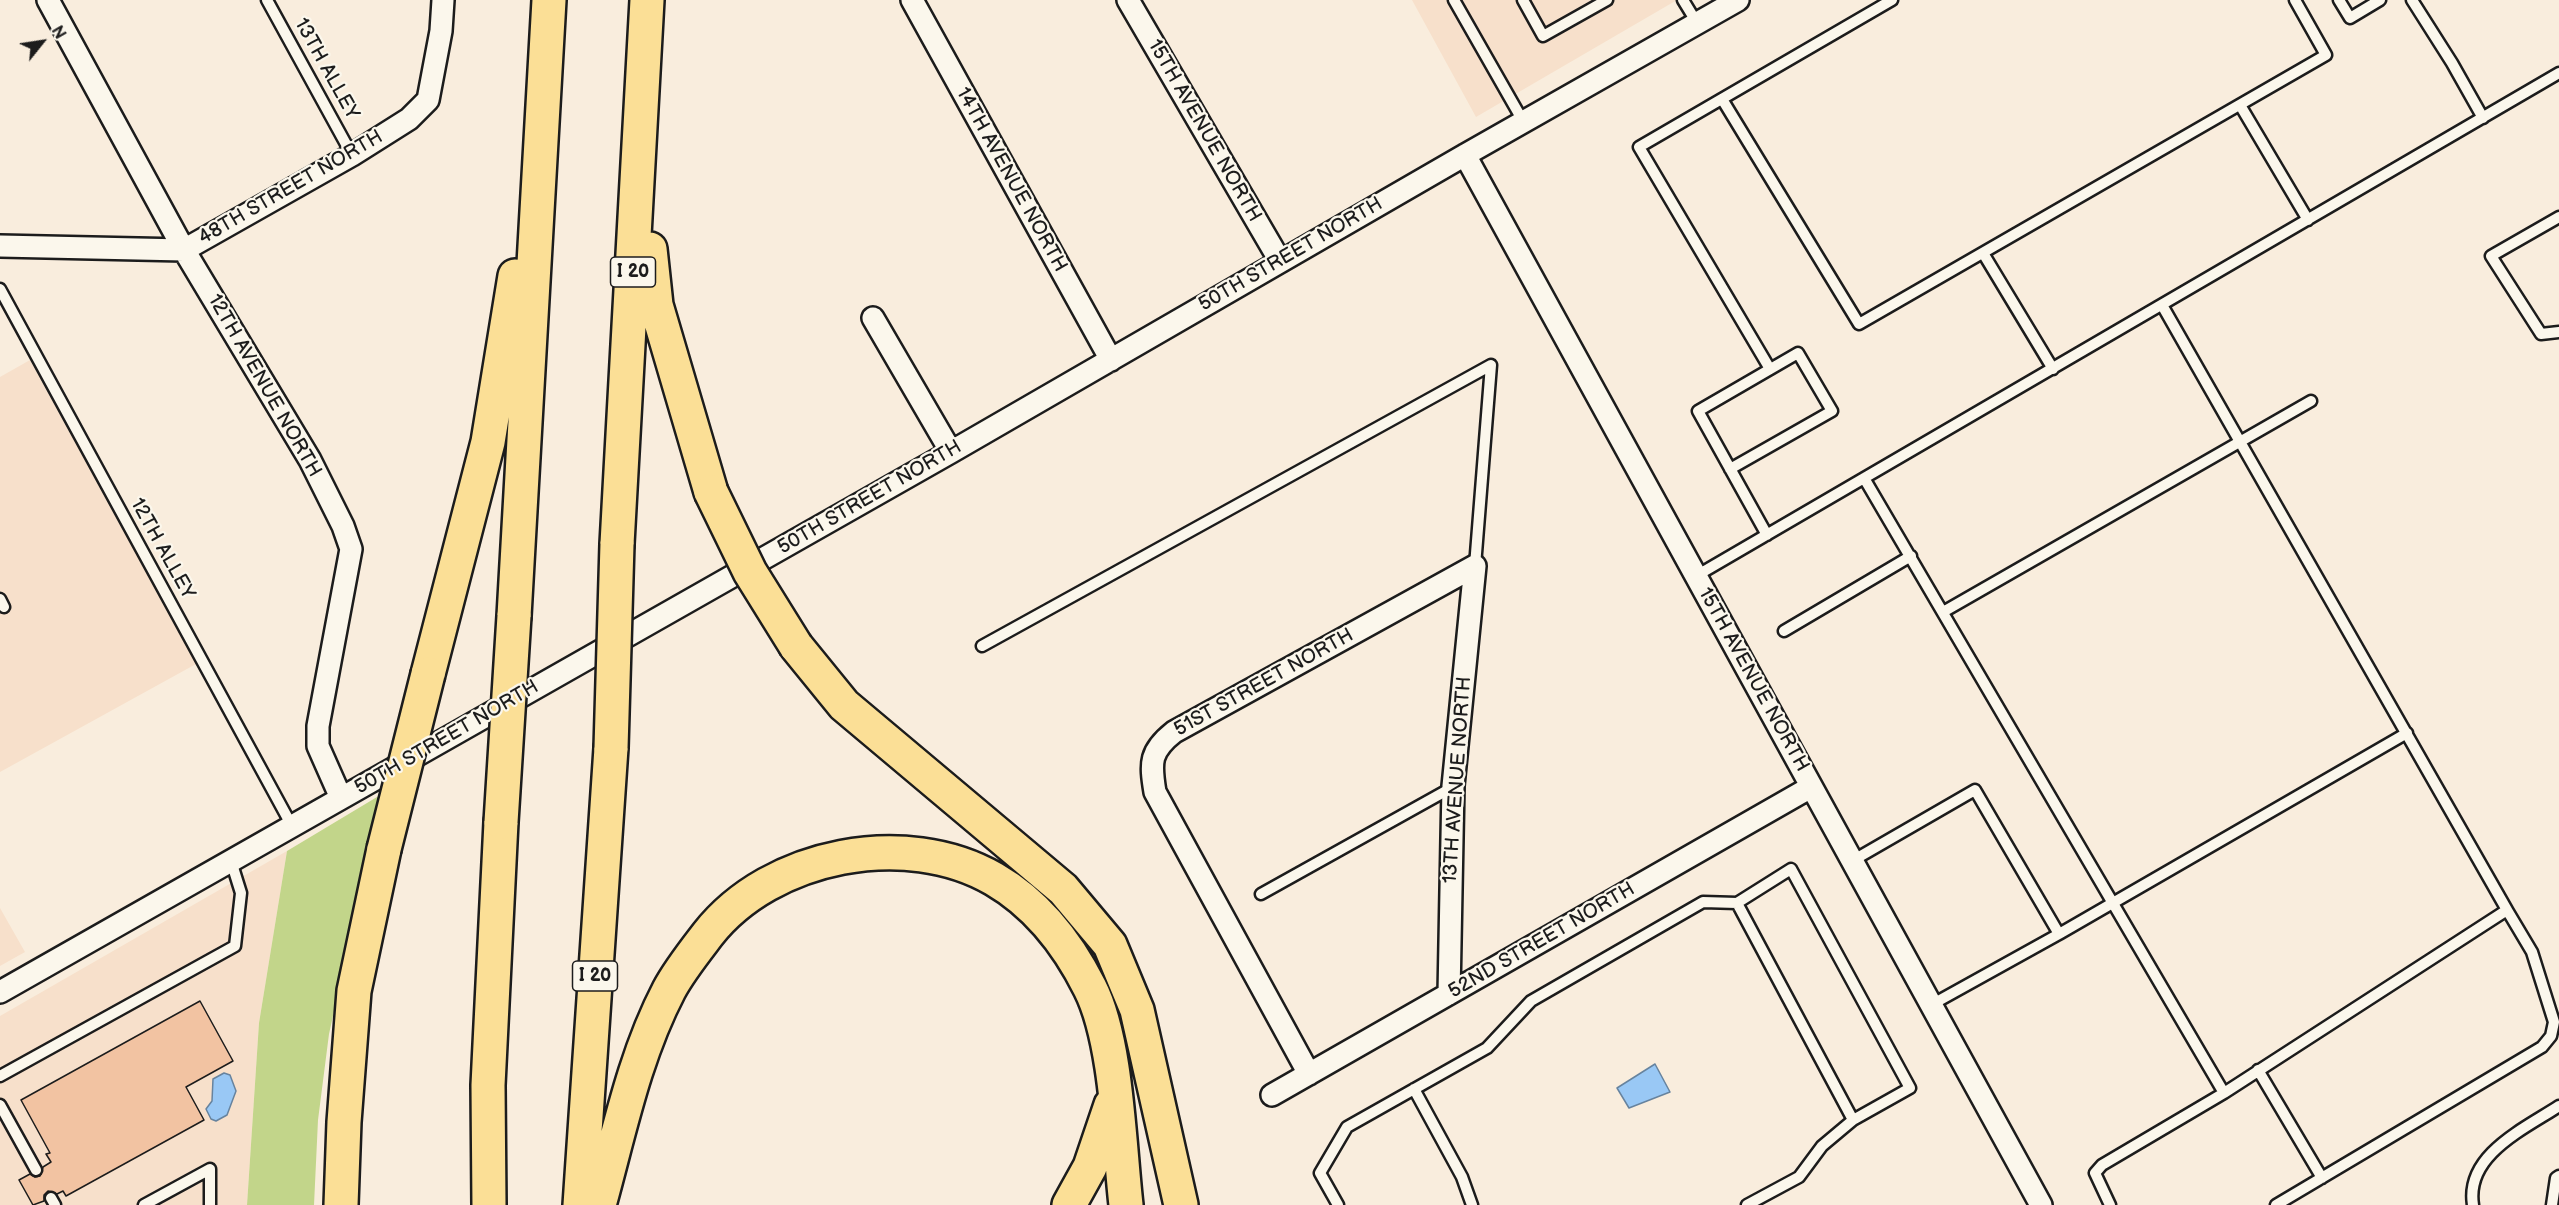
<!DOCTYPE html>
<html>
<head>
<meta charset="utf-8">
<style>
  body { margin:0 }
  #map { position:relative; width:2559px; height:1205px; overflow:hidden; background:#f9eddd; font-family:"Balsamiq Sans",sans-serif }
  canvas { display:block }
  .north { position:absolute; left:12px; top:12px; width:60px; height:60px; -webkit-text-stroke:4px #fbf7ec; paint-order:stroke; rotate:60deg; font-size:16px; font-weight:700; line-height:24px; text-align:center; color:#1c1c1c }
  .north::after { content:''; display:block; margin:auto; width:21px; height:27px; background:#1c1c1c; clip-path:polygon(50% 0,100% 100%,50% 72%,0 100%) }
</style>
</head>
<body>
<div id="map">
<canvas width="2559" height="1205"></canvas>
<div class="north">N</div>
</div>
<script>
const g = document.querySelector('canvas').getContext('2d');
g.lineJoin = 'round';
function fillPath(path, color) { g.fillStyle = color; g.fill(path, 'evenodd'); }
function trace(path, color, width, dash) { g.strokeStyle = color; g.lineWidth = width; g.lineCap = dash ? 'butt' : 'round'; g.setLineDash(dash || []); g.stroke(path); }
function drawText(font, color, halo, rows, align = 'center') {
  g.font = font + ' "Balsamiq Sans",sans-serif'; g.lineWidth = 4.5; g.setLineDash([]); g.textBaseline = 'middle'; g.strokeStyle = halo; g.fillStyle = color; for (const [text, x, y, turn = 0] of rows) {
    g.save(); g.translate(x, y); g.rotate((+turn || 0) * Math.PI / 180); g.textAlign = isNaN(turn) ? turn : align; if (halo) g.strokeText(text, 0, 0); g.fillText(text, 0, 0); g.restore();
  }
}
fillPath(new Path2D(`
  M1412,0H1677L1476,117Z
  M30,360L196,664L0,772V377Z
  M287,851L259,1023L247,1205H0V1016Z
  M0,908L25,952L0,966Z`), '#f7e0cb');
fillPath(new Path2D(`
  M382,794L329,1034L318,1120L314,1205H247L259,1023L287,851Z`), '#c2d58a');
const water = new Path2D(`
  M1655,1064L1670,1092L1629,1108L1617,1088Z
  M224,1073L230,1075L236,1091L227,1115L216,1121L211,1119L206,1109L212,1101L213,1079Z`);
fillPath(water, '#99c8f5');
trace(water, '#67839e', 1.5);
const building = new Path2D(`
  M200,1001L233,1061L186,1087L204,1120L66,1196L63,1191L57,1194L48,1191L44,1195V1201L33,1205L19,1180L30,1174L35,1177L40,1176L43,1167L51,1162L46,1154L50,1153L21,1100Z`);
fillPath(building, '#f2c3a2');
trace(building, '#1c1c1c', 1.5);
const service = new Path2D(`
  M267,0L352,155
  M1454,0L1523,121
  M1523,0L1543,36L1607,0
  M1683,0L1697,23
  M2339,0L2350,18L2380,0
  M2412,0L2452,63L2483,118
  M1722,99L1859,324L2326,55L2295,0
  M2240,105L2308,220
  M2559,217L2491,256L2541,334L2559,332
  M1983,253L2053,369
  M0,289L292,826
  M1770,369L1639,147L1892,0
  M1730,469L1832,411L1798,353L1698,411L1767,535
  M1864,478L2224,1093L2507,910L2162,305
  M1696,576L2559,73
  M0,599L4,607
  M1943,612L2311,401
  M1784,631L1911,556
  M982,646L1491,365L1475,566
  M1852,861L1975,790L2059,934L1931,1005
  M1261,894L1453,787
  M1737,903L1853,1120
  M2059,934L2407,733
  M2258,1070L2322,1178
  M0,1076L235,946L241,893L231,861
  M1414,1089L1462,1177L1472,1205
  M0,1105L36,1170
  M51,1198L55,1205
  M144,1205L210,1169V1205
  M1338,1205L1320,1173L1347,1127L1487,1048L1531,1001L1703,902L1737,903L1791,869L1910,1088L1853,1120L1822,1146L1799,1177L1747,1205
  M2110,1205L2095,1173L2102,1165L2224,1093
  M2276,1205L2542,1047L2551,1036L2554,1022L2532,952L2507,910
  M2473,1205C2465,1155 2524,1129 2559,1106
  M2552,1205L2556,1178L2559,1176`);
const minor = new Path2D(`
  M48,0L184,250L310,460L343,526L351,549L318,726V746L341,798
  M912,0L1111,360
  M1128,0L1280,261
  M1465,155L2041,1205
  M0,246L184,250L352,155L409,119L428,100L441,31L443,0
  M873,318L951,452
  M0,992L951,452L1465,155L1738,0
  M1449,994L1453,786L1475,566
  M1309,1074L1155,792C1150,762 1150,751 1174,732L1475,566
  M1272,1095L1811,787`);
const motorway = new Path2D(`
  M650,249L656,305L711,492
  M617,544L647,0
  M514,616L549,0
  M796,646L844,705L1063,889L1110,945L1137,1010L1181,1205
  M428,674L488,442L515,276
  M341,1205L344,1122L354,991L384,849
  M489,1205L488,1085L501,822
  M580,1205L611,748
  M599,1205C619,1133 634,1057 669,990C679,971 695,951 708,934C771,854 906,828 994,879C1037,904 1068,944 1090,988C1117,1041 1119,1144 1126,1205
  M1069,1205L1090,1167L1111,1105`);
trace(service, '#1c1c1c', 15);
trace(minor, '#1c1c1c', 26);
trace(motorway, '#1c1c1c', 38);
trace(service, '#fbf7ec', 10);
trace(minor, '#fbf7ec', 21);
trace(motorway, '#fbdf96', 33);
const motorwayBridge = new Path2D(`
  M711,492L750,572L796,646
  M611,748L617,544
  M501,822L514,616
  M384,849L428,674`);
trace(motorwayBridge, '#1c1c1c', 38, []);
trace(motorwayBridge, '#fbdf96', 33);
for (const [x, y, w] of [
  [633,272,45],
  [595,976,45]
]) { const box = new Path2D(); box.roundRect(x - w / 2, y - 15, w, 30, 4.5); g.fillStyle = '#fbf7ec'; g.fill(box); trace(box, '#1c1c1c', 1.5); }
drawText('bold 18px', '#1c1c1c', null, [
  ["I 20",633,272],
  ["I 20",595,976]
]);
drawText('20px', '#1c1c1c', '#fbf7ec', [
  ["13TH ALLEY",326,69,61],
  ["15TH AVENUE NORTH",1204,131,60],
  ["14TH AVENUE NORTH",1011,180,61],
  ["48TH STREET NORTH",291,188,-30],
  ["50TH STREET NORTH",1291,255,-30],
  ["12TH AVENUE NORTH",264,386,60],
  ["50TH STREET NORTH",870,498,-30],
  ["12TH ALLEY",162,549,61],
  ["15TH AVENUE NORTH",1753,680,61],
  ["51ST STREET NORTH",1264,683,-29],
  ["50TH STREET NORTH",447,738,-30],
  ["13TH AVENUE NORTH",1458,780,-86],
  ["52ND STREET NORTH",1542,941,-30]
]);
</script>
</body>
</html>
